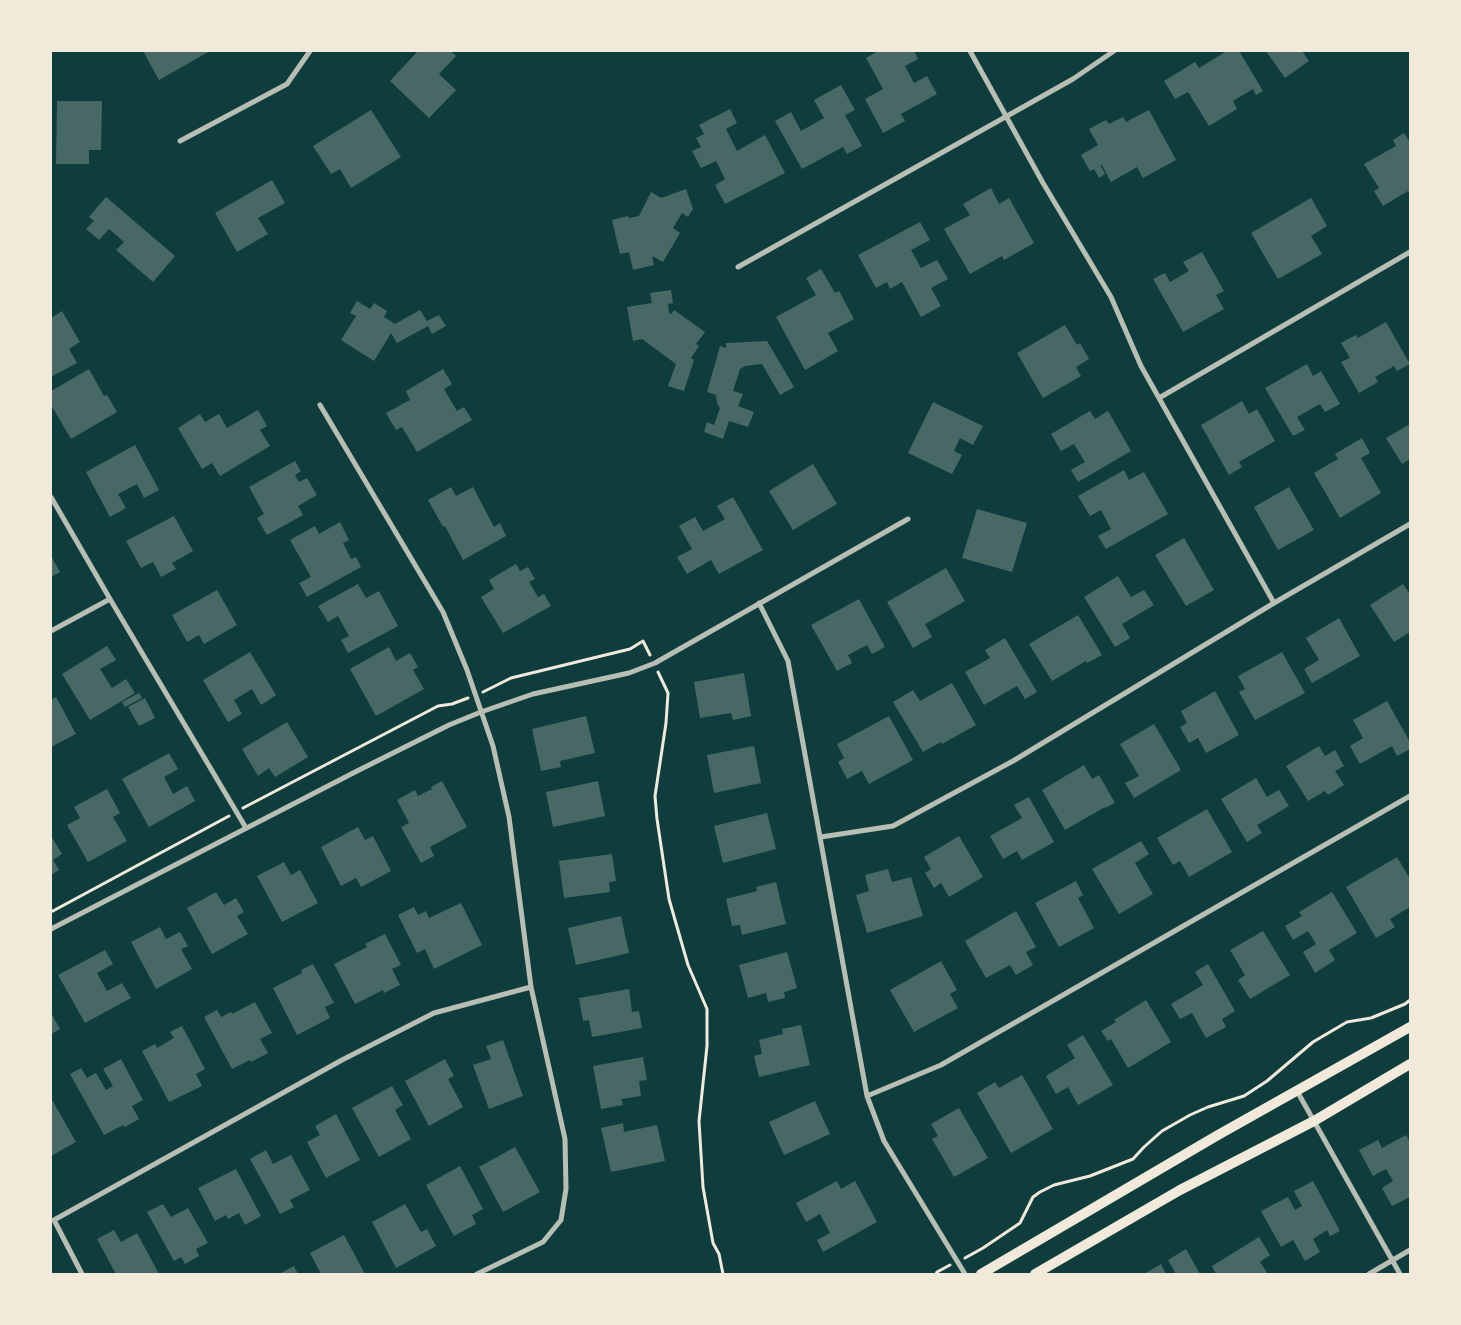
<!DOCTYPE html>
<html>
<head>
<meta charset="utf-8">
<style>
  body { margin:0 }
  #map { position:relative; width:1461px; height:1325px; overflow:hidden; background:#0f3d3e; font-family:Helvetica,sans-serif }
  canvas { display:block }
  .frame { position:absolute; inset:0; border:52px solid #f1e9da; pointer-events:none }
</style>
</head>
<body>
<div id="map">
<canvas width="1461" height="1325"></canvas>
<div class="frame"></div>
</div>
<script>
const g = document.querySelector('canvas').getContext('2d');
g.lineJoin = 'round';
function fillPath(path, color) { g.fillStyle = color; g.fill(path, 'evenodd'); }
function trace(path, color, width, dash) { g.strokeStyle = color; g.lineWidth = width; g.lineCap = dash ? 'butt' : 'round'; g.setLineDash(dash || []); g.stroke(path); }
fillPath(new Path2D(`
  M143,51H210L159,80Z
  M418,51H451L456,56L439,74L456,90L429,118L390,81Z
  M878,51H914L918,59L905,66L914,83L927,76L937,94L901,114L905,121L883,133L865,99L883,89L866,58Z
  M1227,51H1239L1263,91L1256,95L1253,89L1233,101L1237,109L1209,126L1188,92L1175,99L1164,81L1195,62L1199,68Z
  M1266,51H1302L1309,61L1285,78Z
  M841,85L855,110L845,115L862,146L847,154L843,147L802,169L775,121L791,112L801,131L824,118L814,100Z
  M57,101H102L101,150H89V164H56Z
  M730,109L737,123L726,129L737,151L765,135L785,173L725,204L715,185L725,179L716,161L701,168L692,151L701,147L696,138L704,134L699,125Z
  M371,110L401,157L351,188L340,169L331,174L313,146Z
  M1149,110L1176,160L1143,178L1137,167L1111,182L1102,165L1090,171L1081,155L1098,145L1089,129L1106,120L1109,124L1123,117L1126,122Z
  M1404,133L1410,142V194L1408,191L1383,206L1374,191L1379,188L1364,164L1396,146L1393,140Z
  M1101,166L1105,174L1099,178L1094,169Z
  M272,180L285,203L258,218L268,234L237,252L215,213Z
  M991,188L999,204L1009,198L1034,243L1004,260L1002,256L970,274L944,229L970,215L963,204Z
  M686,189L693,209L688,217L682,213L673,228L680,233L663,262L652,256L654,265L633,270L629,252L620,254L612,220L628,216L629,218L639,216L651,192L661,198Z
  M106,197L175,256L153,282L116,250L124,242L109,229L99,240L86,229L94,221L89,217Z
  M1311,198L1327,226L1311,236L1322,254L1278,279L1251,233Z
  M920,222L930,240L911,250L921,268L937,260L948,279L931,288L941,306L921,317L902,282L890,289L887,282L876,288L858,255Z
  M1202,252L1224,291L1216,295L1224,309L1183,332L1153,279L1165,273L1170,282L1189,271L1183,262Z
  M821,269L835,293L839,291L854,319L828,333L838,351L805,370L776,317L816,295L806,278Z
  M671,290L673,303L668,304L669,313L671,314L674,310L705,332L696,344L699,346L691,358L694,360L684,391L668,386L676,364L642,339L633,341L627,307L652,303L650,293Z
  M357,301L370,309L374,303L387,311L384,317L395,324L420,310L427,321L439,315L446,326L432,334L428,326L397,343L391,333L374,361L341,340L356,316L350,313Z
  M62,311L80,342L69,349L77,363L51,377V318Z
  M1386,322L1410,364L1397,371L1394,366L1375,377L1378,382L1359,393L1341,362L1350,358L1341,343L1356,335L1358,338Z
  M1065,325L1077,345L1080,343L1089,359L1076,367L1081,376L1043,398L1017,353Z
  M767,341L794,387L780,395L762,364L745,366L740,369L733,391L743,394L738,406L754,412L748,427L729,421L723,439L704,432L707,422L714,425L720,408L717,403L716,395L707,392L720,346L726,348V343Z
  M1307,364L1313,376L1321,371L1340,404L1325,412L1320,404L1297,417L1305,430L1293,436L1265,388Z
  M89,369L104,396L107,395L117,412L71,439L51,405V391Z
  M443,369L452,384L444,389L457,411L464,407L472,420L417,452L402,427L396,430L386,413L410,400L406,391Z
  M1242,401L1249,414L1257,409L1275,441L1239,462L1242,467L1229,475L1201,425Z
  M933,402L983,426L973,445L960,438L954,451L962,455L952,474L908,453Z
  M258,410L267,426L260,430L270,446L220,476L212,463L202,469L178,428L200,414L205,422L219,414L227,428Z
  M1090,411L1095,419L1108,411L1131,451L1078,482L1071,470L1085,462L1074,444L1061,451L1051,434Z
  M1410,424V459L1402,464L1386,438Z
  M1362,438L1370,453L1361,458L1381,493L1340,518L1314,473L1338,459L1335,454Z
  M135,445L159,490L144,498L137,484L118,494L126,508L110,517L86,472Z
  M295,461L301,471L295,475L299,482L307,478L317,495L298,506L303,515L267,535L257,518L264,514L249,487Z
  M813,464L837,504L793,530L769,491Z
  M1124,470L1129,480L1144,472L1168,514L1106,549L1098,536L1111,529L1101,510L1090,516L1078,496Z
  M451,487L456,496L473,487L494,527L500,523L506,536L463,560L445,526L443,527L428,500Z
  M1289,487L1314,530L1278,550L1254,507Z
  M733,497L763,550L719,574L711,560L687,574L677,557L692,549L679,526L695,517L703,531L725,519L717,506Z
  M977,509L1027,523L1012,572L962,558Z
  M174,516L193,551L172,563L176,569L161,577L153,562L141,568L126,541Z
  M340,522L349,540L343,543L351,559L356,557L361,567L307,597L299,583L311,577L290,540L315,526L319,534Z
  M1184,538L1214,590L1186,606L1155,555Z
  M51,556L60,572L51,577Z
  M516,564L520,571L528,567L535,579L529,582L538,597L544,594L551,606L503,633L481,597L494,589L489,580Z
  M946,568L965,601L925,624L932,637L913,648L887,602Z
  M1118,576L1131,597L1144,590L1154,605L1122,624L1130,638L1115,647L1084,597Z
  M358,584L366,598L379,591L398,626L348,653L341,640L349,636L338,616L328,622L318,606Z
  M1403,584L1410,594V632L1394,642L1370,605Z
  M217,590L237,625L204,644L199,635L187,642L172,615Z
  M859,599L885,647L872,654L867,645L848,655L852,663L837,671L811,625Z
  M1078,615L1102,655L1087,663L1086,661L1052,681L1029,644Z
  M1339,618L1360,656L1312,683L1304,669L1319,660L1306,638Z
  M1005,638L1037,692L1025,699L1017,686L984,705L965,672L990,658L985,650Z
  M107,646L116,660L100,669L112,688L126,679L135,693L90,720L62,674Z
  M389,647L396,661L410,653L418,667L413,670L424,689L376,716L350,669Z
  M250,652L276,695L261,705L252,689L234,700L242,714L228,722L203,680Z
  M1282,652L1305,693L1255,720L1239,692L1245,689L1238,676Z
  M744,673L751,716L733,720L731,713L700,718L694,682Z
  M952,683L976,725L942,744L941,742L923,752L893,702L913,690L920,701Z
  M1215,691L1239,735L1206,753L1198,738L1189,743L1180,727L1187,723L1181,711Z
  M139,693L142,698L125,707L122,702Z
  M56,697L76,734L51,747V700Z
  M145,698L155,718L139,726L128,707Z
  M1387,701L1410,742V749L1397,756L1392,746L1360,764L1350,746L1363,738L1353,720Z
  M586,716L595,753L560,761L561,767L541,771L532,729Z
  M889,716L913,760L869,784L862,771L847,779L838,762L844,758L837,744Z
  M287,722L308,757L275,777L269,768L258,776L242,749Z
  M1154,724L1181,770L1134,798L1125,783L1139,776L1120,744Z
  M754,746L761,783L714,793L707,755Z
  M1319,746L1325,756L1335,750L1344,766L1335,771L1344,785L1328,795L1325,791L1308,801L1286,766Z
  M169,753L178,769L164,777L173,794L187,786L195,801L149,827L122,779Z
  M1084,765L1092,779L1099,775L1115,803L1105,808V807L1065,830L1042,790Z
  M1256,778L1267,797L1279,790L1289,806L1257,825L1262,833L1247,842L1221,799Z
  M442,781L467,827L430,847L434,856L421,863L401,827L409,823L397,800L415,790L418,796L432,789L431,787Z
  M598,781L605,816L553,827L546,792Z
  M107,789L120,813L113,817L127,841L88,862L67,825L80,818L74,807Z
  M1029,797L1054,842L1022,860L1017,851L1003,859L990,836L1022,818L1014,805Z
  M1207,809L1232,852L1189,877L1180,861L1173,865L1157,838Z
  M767,813L776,849L723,863L714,826Z
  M358,827L365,840L373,836L391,871L361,887L356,878L341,886L321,847Z
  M51,836L62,854L53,860L59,870L51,875Z
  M959,836L983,877L949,897L941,883L934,888L925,873L931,869L924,857Z
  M1141,841L1149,854L1135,863L1153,894L1119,914L1092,869Z
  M612,854L616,881L609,882L610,892L564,898L559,861Z
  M1397,857L1410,879V907L1390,919L1395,927L1376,938L1346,887Z
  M284,862L291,875L300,870L318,903L282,922L257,876Z
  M888,869L892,882L911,877L923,916L867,933L856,895L869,891L865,875Z
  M1076,881L1083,895L1078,898L1094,928L1059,947L1035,903Z
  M776,882L786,924L742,935L740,925L732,926L726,899L757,891L756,887Z
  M216,892L224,905L236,898L244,912L237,916L248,934L212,954L187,908Z
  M1332,892L1357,933L1329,950L1335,960L1315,973L1303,952L1316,944L1308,931L1293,940L1285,926L1302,916L1299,912Z
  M461,903L482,945L434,969L425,949L417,953L398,915L414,907L418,915L426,911L429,918Z
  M1016,911L1036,947L1026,952L1033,965L1016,975L1010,965L986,978L965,941Z
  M621,916L629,953L576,965L568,928Z
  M160,927L166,939L180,932L188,946L181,949L192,969L156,989L131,942Z
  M1263,931L1290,975L1250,999L1238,980L1245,975L1230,950Z
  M385,934L401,965L392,969L400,985L384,993L383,990L355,1004L334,964L367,947L365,944Z
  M105,950L113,964L97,973L107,991L122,983L131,998L85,1023L58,975Z
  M787,952L797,988L784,992L785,998L768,1002L766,993L748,998L739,965Z
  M941,961L957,990L950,994L958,1008L914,1032L890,990Z
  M313,964L334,1003L325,1007L330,1018L297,1035L273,988L302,973L301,970Z
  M1208,964L1235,1011L1222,1019L1226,1027L1206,1038L1192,1013L1180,1019L1171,1004L1203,985L1195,972Z
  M629,989L632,1012L639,1011L642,1028L592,1037L589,1020L583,1021L579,998Z
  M1146,1000L1171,1042L1128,1068L1111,1039L1108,1041L1101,1031L1116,1022L1114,1020Z
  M255,1002L272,1033L260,1039L268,1053L251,1062L250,1060L232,1069L204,1017L217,1010L221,1017L231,1012L232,1014Z
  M51,1013L60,1029L51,1034Z
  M801,1025L810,1065L759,1077L754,1056L762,1054L759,1040L783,1034L782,1029Z
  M182,1026L205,1069L196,1074L202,1086L169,1102L142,1051L155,1044L157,1048L174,1038L170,1032Z
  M1083,1035L1113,1085L1078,1105L1068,1087L1056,1094L1046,1076L1075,1058L1067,1045Z
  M503,1040L523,1096L489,1109L473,1065L491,1059L486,1046Z
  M643,1057L647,1080L639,1081L641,1096L621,1099L623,1105L601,1109L593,1066Z
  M121,1059L143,1100L132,1106L139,1119L125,1127L123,1125L104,1135L70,1074L81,1068L87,1078L96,1073L106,1090L113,1086L103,1069Z
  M445,1059L454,1076L448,1079L463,1107L429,1126L405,1081Z
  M1022,1075L1053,1129L1011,1153L977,1093L995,1082L999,1088Z
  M392,1086L403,1105L395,1110L411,1139L379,1157L352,1108Z
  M51,1098L76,1142L51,1156Z
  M815,1101L830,1134L784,1155L769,1122Z
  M959,1108L988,1158L954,1177L932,1139L938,1136L931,1124Z
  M336,1114L360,1160L326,1178L307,1142L320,1135L315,1126Z
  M623,1123L624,1132L657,1125L665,1161L611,1172L601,1128Z
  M1406,1135L1410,1142V1197L1392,1206L1382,1188L1393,1181L1386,1169L1373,1176L1359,1150L1378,1140L1382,1148Z
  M515,1147L540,1192L503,1212L479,1167Z
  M266,1150L273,1164L291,1155L310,1190L290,1200L294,1207L280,1214L250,1159Z
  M460,1166L483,1209L472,1215L476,1224L454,1236L426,1185Z
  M236,1169L261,1216L245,1225L239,1213L228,1219L226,1215L215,1221L198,1188Z
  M837,1181L841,1189L855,1181L877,1222L823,1252L817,1240L830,1233L820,1214L806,1222L796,1203Z
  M1313,1181L1340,1231L1330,1236L1327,1230L1313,1239L1320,1252L1305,1261L1293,1240L1281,1247L1261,1211L1288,1197L1295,1210L1302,1206L1294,1191Z
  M163,1204L171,1217L188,1208L208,1243L196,1249L199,1256L185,1264L181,1257L174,1261L147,1212Z
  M405,1204L421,1232L427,1229L436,1246L396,1268L372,1222Z
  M114,1230L121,1242L137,1233L159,1274H116L97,1239Z
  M344,1235L365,1274H321L310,1253Z
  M1259,1237L1270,1255L1260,1262L1268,1274H1216L1212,1266Z
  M1186,1249L1200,1274H1176L1168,1260Z
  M1161,1264L1166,1274H1144Z
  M294,1266L298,1274H279Z`), '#486865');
trace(new Path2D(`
  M658,672L668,693L666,723L655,796L657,819L669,899L688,965L707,1009V1046L699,1121L703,1187L713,1243L719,1254L723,1274
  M483,692L511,678L630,649L643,641L650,655
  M243,808L438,706L452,704L468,698
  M51,912L229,816
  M965,1258L983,1248L1020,1223L1033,1197L1040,1192L1054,1185L1090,1176L1133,1159L1144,1147L1162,1131L1190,1115L1208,1107L1244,1096L1267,1081L1313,1042L1347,1022L1371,1018L1405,1004L1410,1000
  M936,1274L937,1272L950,1265`), '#f1e9da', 3);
trace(new Path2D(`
  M970,51L1043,183L1111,297L1141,366L1274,603
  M180,141L287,84L310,51
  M738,267L1073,79L1114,51
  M1159,398L1410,252
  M320,405L443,612L467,670L493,746L509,817L531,987L565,1139L566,1189L561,1220L543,1242L477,1274
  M51,497L110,599L246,828
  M759,603L788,661L867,1096L884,1141L965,1274
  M51,631L110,599
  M821,837L893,826L1013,761L1274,603L1410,524
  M51,929L359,770L449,725L481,712L533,694L629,673L655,663L908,519
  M1297,1091L1400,1274
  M867,1096L941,1065L1410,796
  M82,1274L54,1220L342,1060L434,1013L531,987
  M1369,1274L1410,1250`), '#b8beb3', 5);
trace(new Path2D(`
  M981,1274L1218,1135L1410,1027
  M1035,1274L1180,1190L1314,1121L1410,1064`), '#f1e9da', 10);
</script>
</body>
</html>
